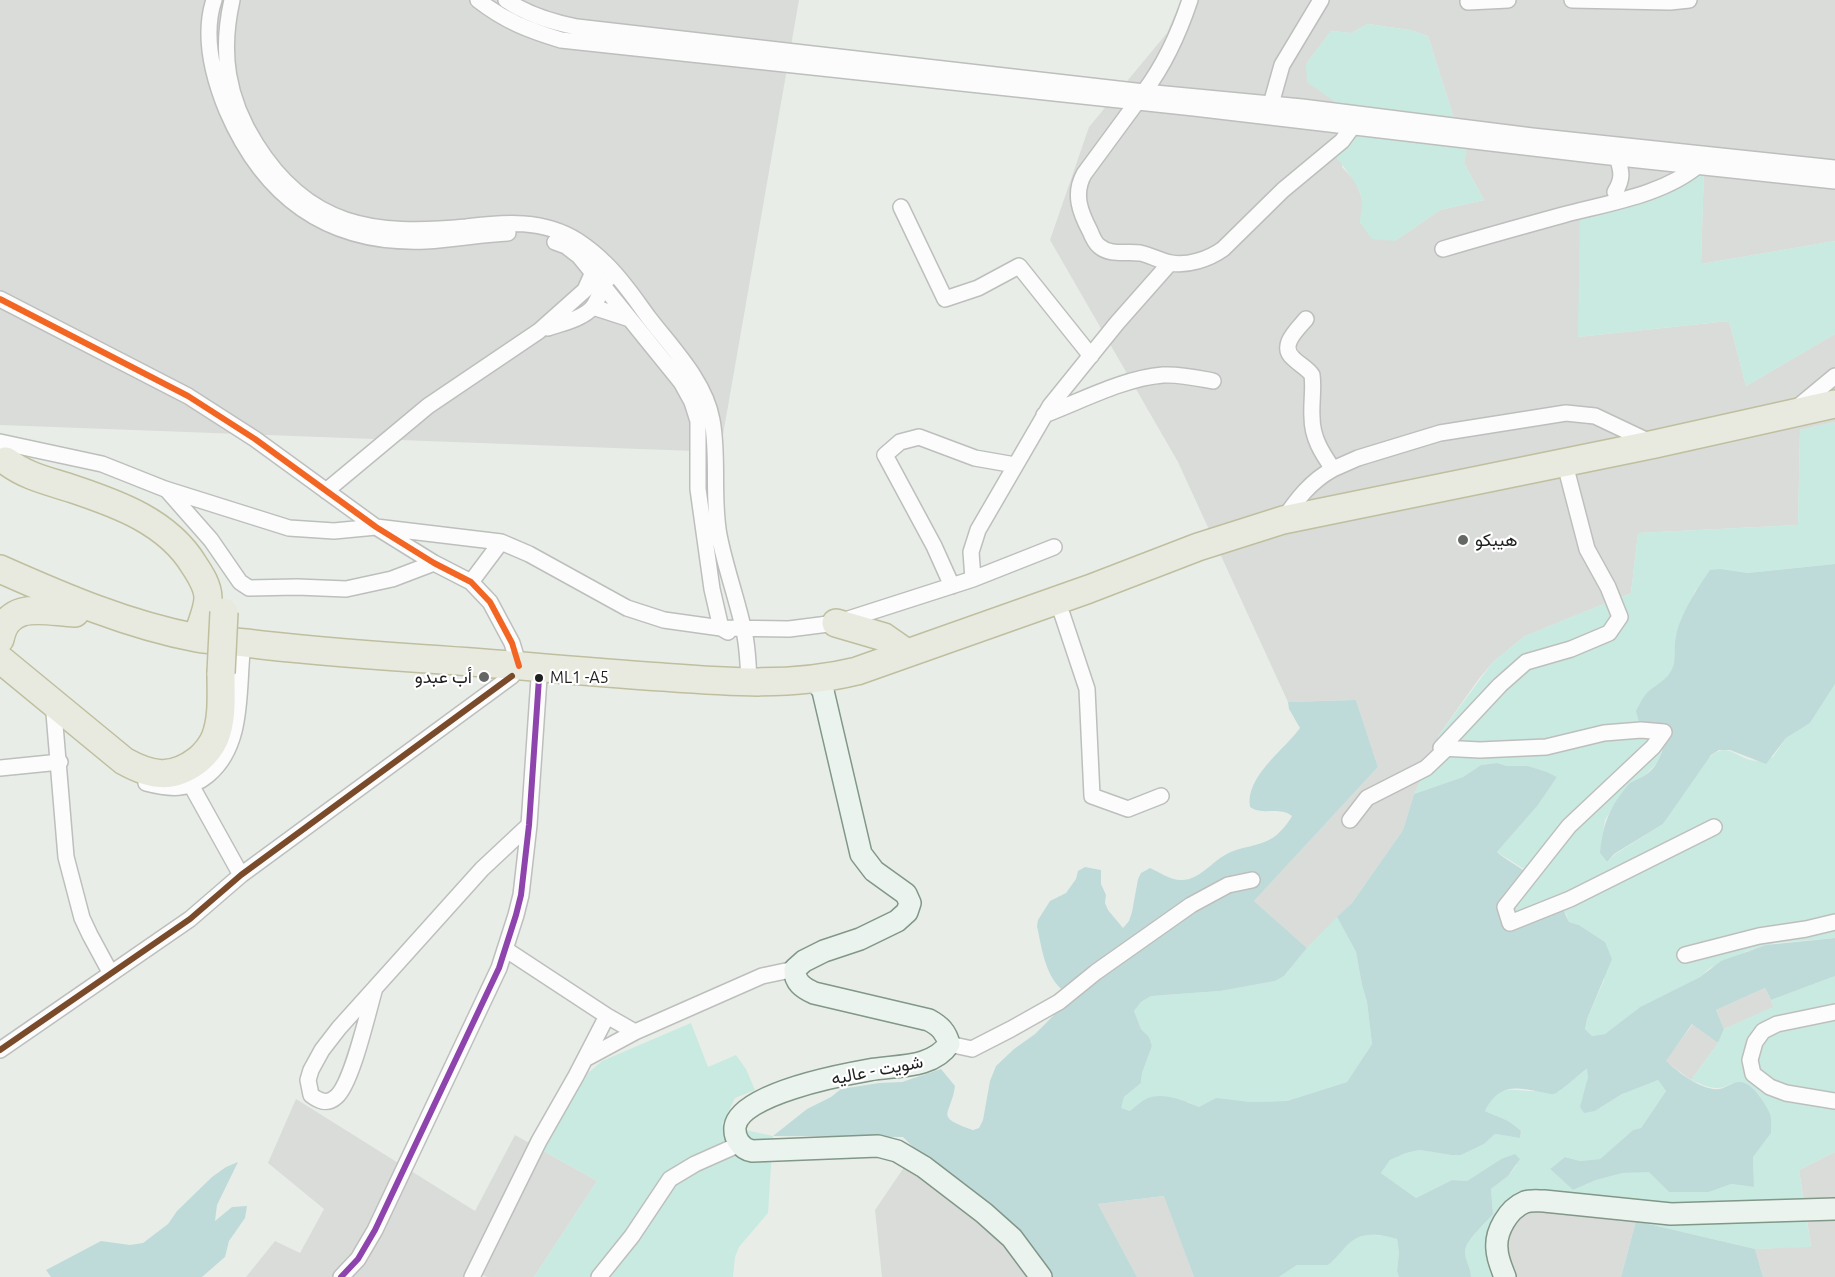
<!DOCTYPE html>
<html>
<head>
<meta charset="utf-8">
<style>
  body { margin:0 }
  canvas { display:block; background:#e8ede8 }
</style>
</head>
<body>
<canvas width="1835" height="1277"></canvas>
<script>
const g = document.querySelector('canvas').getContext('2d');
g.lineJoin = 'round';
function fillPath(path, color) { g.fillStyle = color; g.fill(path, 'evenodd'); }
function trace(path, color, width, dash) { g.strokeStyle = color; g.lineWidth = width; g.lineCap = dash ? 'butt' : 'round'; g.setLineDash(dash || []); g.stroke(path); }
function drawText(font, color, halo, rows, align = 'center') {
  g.font = font + ' Ubuntu,Vazirmatn,sans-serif'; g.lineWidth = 4.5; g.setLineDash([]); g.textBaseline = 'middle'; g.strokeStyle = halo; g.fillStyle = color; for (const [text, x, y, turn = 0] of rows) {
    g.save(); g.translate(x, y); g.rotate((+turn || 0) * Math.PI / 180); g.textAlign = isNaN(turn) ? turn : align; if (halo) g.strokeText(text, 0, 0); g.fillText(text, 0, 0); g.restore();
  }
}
fillPath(new Path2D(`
  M0,0H799L720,452L0,425Z
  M1181,0H1835V241L1701,264L1704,168L1578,337L1729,321L1746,386L1835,334V422L1800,430L1798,525L1638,533L1631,593L1525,636L1493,662L1478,680L1439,735L1435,753L1414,794L1403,830L1352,903L1307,948L1254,901L1378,767L1356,700L1288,702L1178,462L1050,240L1089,127L1167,33ZM1368,24L1410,30L1428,36L1456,125L1467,144L1464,163L1484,200L1440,210L1395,241L1360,223L1363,202L1356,182L1342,167L1345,109L1306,64L1331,31L1351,33Z
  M1765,988L1774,1007L1724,1029L1716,1010Z
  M1693,1024L1718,1043L1691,1080L1665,1061Z
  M296,1099L475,1211L515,1135L597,1181L534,1277H487L481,1274L479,1277H246L275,1241L300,1253L324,1209L268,1163Z
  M915,1151L982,1216L1033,1277H882L875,1210Z
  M1835,1152V1277H1763L1755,1249L1811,1246L1799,1170Z
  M1165,1196L1194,1277H1137L1098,1204Z
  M1576,1203L1636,1221L1621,1277H1509L1506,1236L1521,1211Z`), '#dadcd9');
fillPath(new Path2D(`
  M1368,24L1410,30L1428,36L1456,125L1468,144L1464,163L1484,200L1440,210L1395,241L1372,239L1360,223C1360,217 1362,210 1362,204C1362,184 1341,166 1331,150L1339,131L1345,109L1307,82L1306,64L1331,31L1351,33Z
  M1704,167L1701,264L1835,241V334L1746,386L1729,321L1578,337L1580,216Z
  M1835,422V564L1746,573L1721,569L1696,590L1681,619L1675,659L1672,670L1664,681L1665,736L1659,761L1612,809L1605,820L1600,853L1607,862L1614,855L1663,824L1703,764C1729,734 1734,762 1759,761C1764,760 1769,758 1773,757L1786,738L1810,723L1835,684V938L1776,943L1747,951L1710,968L1700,977L1640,1007L1605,1034L1592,1036L1585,1029L1587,1019L1604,980L1605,942L1579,925L1569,922L1566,913L1509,928L1501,922L1508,914L1524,869L1497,852L1538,805L1557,777L1547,772L1528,766H1507L1497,763L1481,765L1463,777L1414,794L1435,753L1439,735L1493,662L1525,636L1631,593L1638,533L1798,525L1800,430Z
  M1337,917L1356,952L1362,985L1367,1002L1372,1044L1347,1082L1287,1101L1251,1102L1216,1099L1199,1107L1188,1102L1145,1100L1130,1111L1120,1108L1124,1097L1141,1083L1142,1073L1152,1046L1149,1037L1141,1029L1134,1011L1141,1002L1151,996L1220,991L1275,981L1284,976L1307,948Z
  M1835,976V1152L1799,1170L1811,1247L1755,1249L1636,1221L1576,1203L1521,1211L1506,1236L1509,1277H1471C1471,1268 1466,1262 1465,1253C1464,1241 1486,1223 1493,1214L1491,1189L1508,1176L1517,1165L1501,1159L1467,1181L1452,1180L1416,1198L1381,1173L1390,1160L1406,1153L1421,1150L1451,1155H1461L1484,1144L1495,1134L1520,1138L1521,1131C1508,1118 1499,1118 1485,1111C1498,1086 1504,1089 1529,1091C1539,1091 1549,1091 1559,1092L1565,1084L1588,1069C1589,1079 1585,1090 1583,1100L1595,1111L1630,1089L1658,1080L1666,1091L1641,1128L1633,1130L1600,1159L1580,1161L1565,1157L1550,1169L1573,1190L1596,1180L1623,1173L1649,1171L1669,1192H1709L1731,1184L1754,1187L1753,1157L1769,1113L1759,1095L1732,1083C1717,1093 1706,1086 1691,1080L1718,1043L1724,1029L1773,1007L1771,1000Z
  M691,1023L708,1067L736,1055L746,1069L755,1090L735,1098L722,1125L773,1136L768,1213L739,1247L735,1257L733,1277H534L597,1181L542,1150L588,1073L602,1061Z
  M1366,1234L1391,1237L1397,1239L1399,1253L1397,1271L1399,1277H1279L1297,1265H1328L1352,1240Z`), '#c9eae1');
fillPath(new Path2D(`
  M1835,564V684L1810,723L1786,738L1766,764L1730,750H1719L1711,755L1663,824L1614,854L1607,862L1600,853C1603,824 1609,808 1628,785C1632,781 1639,779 1644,776C1659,767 1663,751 1665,736L1639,722L1636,711C1640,704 1643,696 1649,691C1657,684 1667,680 1672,669C1677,658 1673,648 1676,637C1679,616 1698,587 1710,570L1721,569L1747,573Z
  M1356,700L1378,767L1254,901L1307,948L1284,976L1275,981L1220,991L1151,996L1141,1002L1134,1011L1141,1029L1149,1037L1152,1046L1142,1073L1141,1083L1124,1097L1121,1108L1130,1111C1135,1107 1140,1102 1146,1099C1161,1091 1185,1101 1199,1107L1216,1098L1251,1102L1287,1101L1347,1082L1372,1044L1367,1002L1362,985L1356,952L1337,917L1352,903L1403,830L1414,794L1463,777L1481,765L1497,763L1507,766H1528L1547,772L1557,777L1538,805L1497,852C1508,862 1521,866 1530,877L1528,888L1501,922L1509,928L1561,905L1569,922L1579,925L1605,942L1612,959L1587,1019L1585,1029L1592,1036L1605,1034L1640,1007L1700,977L1721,961L1766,945L1835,938V976L1771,1000L1765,988L1716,1010L1724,1029L1718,1043L1692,1024L1666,1061C1678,1072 1696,1086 1713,1089C1724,1091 1730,1082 1740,1082C1752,1082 1766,1104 1770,1114C1772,1120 1771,1127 1771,1133L1753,1157L1754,1187L1731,1184L1709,1192H1669L1649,1172L1623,1173L1596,1180L1573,1190L1550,1169L1565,1157L1580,1161L1600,1159L1633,1130L1641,1128L1666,1091L1658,1080L1622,1094L1595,1111L1584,1113L1580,1107L1588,1077L1587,1069C1580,1073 1559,1093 1554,1094C1549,1095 1544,1092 1540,1092C1514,1086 1498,1085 1485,1111C1499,1118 1508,1118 1521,1131L1520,1138L1495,1134L1484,1144L1461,1155H1451L1420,1150L1406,1153L1390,1160L1381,1173L1416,1198L1452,1180L1467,1181L1501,1159L1515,1154L1520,1159L1508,1176L1491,1189L1493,1214C1486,1223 1464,1241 1465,1253C1466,1262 1471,1268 1471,1277H1399L1397,1271L1399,1253L1397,1239C1391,1237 1385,1236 1378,1235C1350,1232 1346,1250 1328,1265H1297L1279,1277H1194L1164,1196L1098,1204L1137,1277H1033L982,1216L903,1137L773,1136L807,1109L831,1097L841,1089L879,1083L902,1082L941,1069L955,1086C951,1116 933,1116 973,1130L979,1128L983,1120L990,1081L996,1066L1014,1049L1035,1034L1062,1007L1066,993C1045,978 1042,949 1037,926L1038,920L1050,901L1066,893L1076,879L1078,871L1085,867L1101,870V884L1106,895L1105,903L1108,910L1123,928L1129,921L1132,912L1138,879L1141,873L1150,868C1159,872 1170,880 1181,880C1198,881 1212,862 1225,855C1239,846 1260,847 1274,837C1281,832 1288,823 1292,816C1279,806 1263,816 1250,807C1245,777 1284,750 1300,728L1289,709L1288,702Z
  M238,1162L217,1205L215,1221L232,1207L247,1206L245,1218L229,1241L225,1257L202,1277H51L46,1270L101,1241L130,1245L143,1243L168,1224L177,1211L212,1177L226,1167Z
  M1636,1221L1755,1249L1763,1277H1621Z`), '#bfdbd9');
fillPath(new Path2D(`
  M1762,451L1774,484L1745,495L1733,461Z`), '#dadcda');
const street = new Path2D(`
  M214,0C202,36 213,77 227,111C265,199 329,245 426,241C454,240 481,234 508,233
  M232,0C220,53 227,98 256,144C308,227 374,236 466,227C504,222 544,219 578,241C587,247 597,255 605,263C622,279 635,299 649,318C672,348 705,381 712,420C719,457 712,497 719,535C725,566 736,596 743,627C748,645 748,664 749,682
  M478,0C505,21 528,30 561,40L1194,108L1601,156L1835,181
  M506,0C528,15 551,22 577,27L1144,92L1302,107L1532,136L1835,168
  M1572,0L1670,2L1689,0
  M1468,2L1508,0
  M1144,92C1165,64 1179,33 1190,0
  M1137,102L1084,174C1073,194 1080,212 1090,231C1092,236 1095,243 1099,246C1110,256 1127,251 1140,253C1150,255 1160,261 1171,263C1188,266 1209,259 1223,249L1283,190L1342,141L1353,126
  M1271,104L1282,65L1321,0
  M1615,192C1623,179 1622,172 1617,157
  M901,207L945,299L978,288L1019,266L1091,356
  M555,242L566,246L579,256L681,382L692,402L698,421V489L712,589L721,628L728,632
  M1443,249C1483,237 1523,226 1563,215C1608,203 1664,195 1700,164
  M0,299L188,396L255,439L376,527L434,563L471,582L490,602L512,643L519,666
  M593,307L630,319
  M548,328C562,323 582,319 592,308C600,299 600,286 609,278
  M1794,410L1835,376
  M1044,415C1081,401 1124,378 1163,375C1180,374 1197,378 1213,381
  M0,442L102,464L165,489L289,528L334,531L376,527L501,542L529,554L627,608L664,620L721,628L789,629L836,623L973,579L1054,547
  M1333,469L1358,458L1440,433L1566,413L1595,416L1652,443
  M1568,476L1587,549L1608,587L1620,617L1609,633L1571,649L1526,662L1500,685L1441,748L1480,750L1546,747L1604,733L1641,730L1664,732L1653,747L1569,826L1505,907L1510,923L1570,899L1714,827
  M167,490L211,540L240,582L249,588L297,587L346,589L392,579L434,563
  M326,491L428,406L539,331L585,290L593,272L600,266
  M1283,520C1297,499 1311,481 1333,469C1322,453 1312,438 1312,417C1311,404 1314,388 1312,375C1307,368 1300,365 1294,359C1278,346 1297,330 1306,319
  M973,579L971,552L978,530L1050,406L1117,323L1170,263
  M471,582L501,542
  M952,586L934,546L885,455L900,442L919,437L975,458L1015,465
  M1062,614L1087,689L1092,796L1128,809L1161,796
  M53,701L66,857L82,918L90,935L110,972
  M0,768L60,762
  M146,783C169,789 189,791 208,775C243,746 238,694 242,653
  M191,785L241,875
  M1350,820L1367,798L1426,768L1446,749
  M505,949L607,1016L635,1032L762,976L795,969
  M1685,955L1759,936L1806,929L1835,922
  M375,988C368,1011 352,1084 336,1097C327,1105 319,1101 311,1095L308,1080L311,1070L322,1050L339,1028L482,869L529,825
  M1835,1012L1777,1024L1763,1031L1755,1042L1750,1060L1753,1074L1770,1087L1786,1093L1835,1101
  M949,1044L972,1049L1011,1029L1059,1002L1096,972L1191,905L1228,885L1252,880
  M0,1050L190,919L241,875L512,676
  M585,1059L635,1032
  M341,1277L358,1259L375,1230L499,968L516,915L521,895L529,825L539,678
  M472,1277L539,1141L576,1076L607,1016
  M599,1277L632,1236L670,1179L695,1164L740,1144`);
const secondary = new Path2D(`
  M815,679L823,691L861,854L874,871L906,894L910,903L907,912L897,921L860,939L824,951L804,961L795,969C794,982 803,988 814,993L929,1020C940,1026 946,1032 949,1044C932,1069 896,1065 869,1070C841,1075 739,1094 735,1127C734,1138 741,1149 752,1151L878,1146L897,1151L924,1167L984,1213L1012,1238L1041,1277
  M1505,1277C1502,1269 1497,1258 1497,1249C1495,1232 1508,1209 1525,1202C1531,1200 1538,1201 1544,1201L1671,1214L1835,1209`);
const highway = new Path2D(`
  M6,461C27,477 49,481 73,489C118,504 168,522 194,565C200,574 208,586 208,598C208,610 200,626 197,638
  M0,569C63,597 128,625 197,638C213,641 230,641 246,643C338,655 430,658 522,666C569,670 616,674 662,677C728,682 792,687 857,671L1089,589L1198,547L1283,520L1655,444L1835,404
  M836,623L884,637L907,653
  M0,639C8,599 46,612 75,613
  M0,659L124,761C151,776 172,780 198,760C205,754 211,747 215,738C223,718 221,694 221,673`);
trace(street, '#bdbfbd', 18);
trace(secondary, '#819788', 24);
trace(highway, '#bfbf9f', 30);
trace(street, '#fcfcfc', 15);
trace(secondary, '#ebf3ee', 21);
trace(highway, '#e8eadf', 27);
const highwayBridge = new Path2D(`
  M221,673L224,612`);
trace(highwayBridge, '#bfbf9f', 30, []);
trace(highwayBridge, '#e8eadf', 27);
trace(new Path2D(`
  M0,299L188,396L255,439L376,527L434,563L471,582L490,602L512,643L519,666`), '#f26522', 6);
trace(new Path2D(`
  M0,1050L190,919L241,875L512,676`), '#7a4b2a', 6);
trace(new Path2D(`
  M341,1277L358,1259L375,1230L499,968L516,915L521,895L529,825L539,678`), '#8e44ad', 6);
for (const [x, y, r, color] of [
  [1463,540,6,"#656765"],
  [484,677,6,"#656765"],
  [539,678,5,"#1f1f1f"]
]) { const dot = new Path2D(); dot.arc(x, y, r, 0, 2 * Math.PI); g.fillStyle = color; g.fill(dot); trace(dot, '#fff', 2); }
drawText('16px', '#1f1f1f', '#fff', [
  ["ML1 -A5",550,678]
], 'left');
drawText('18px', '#1f1f1f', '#fff', [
  ["هيبكو",1475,540],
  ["أب عبدو",472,677,"right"]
], 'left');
drawText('18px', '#1f1f1f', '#fff', [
  ["شويت - عاليه",877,1070,-11]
]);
</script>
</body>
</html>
